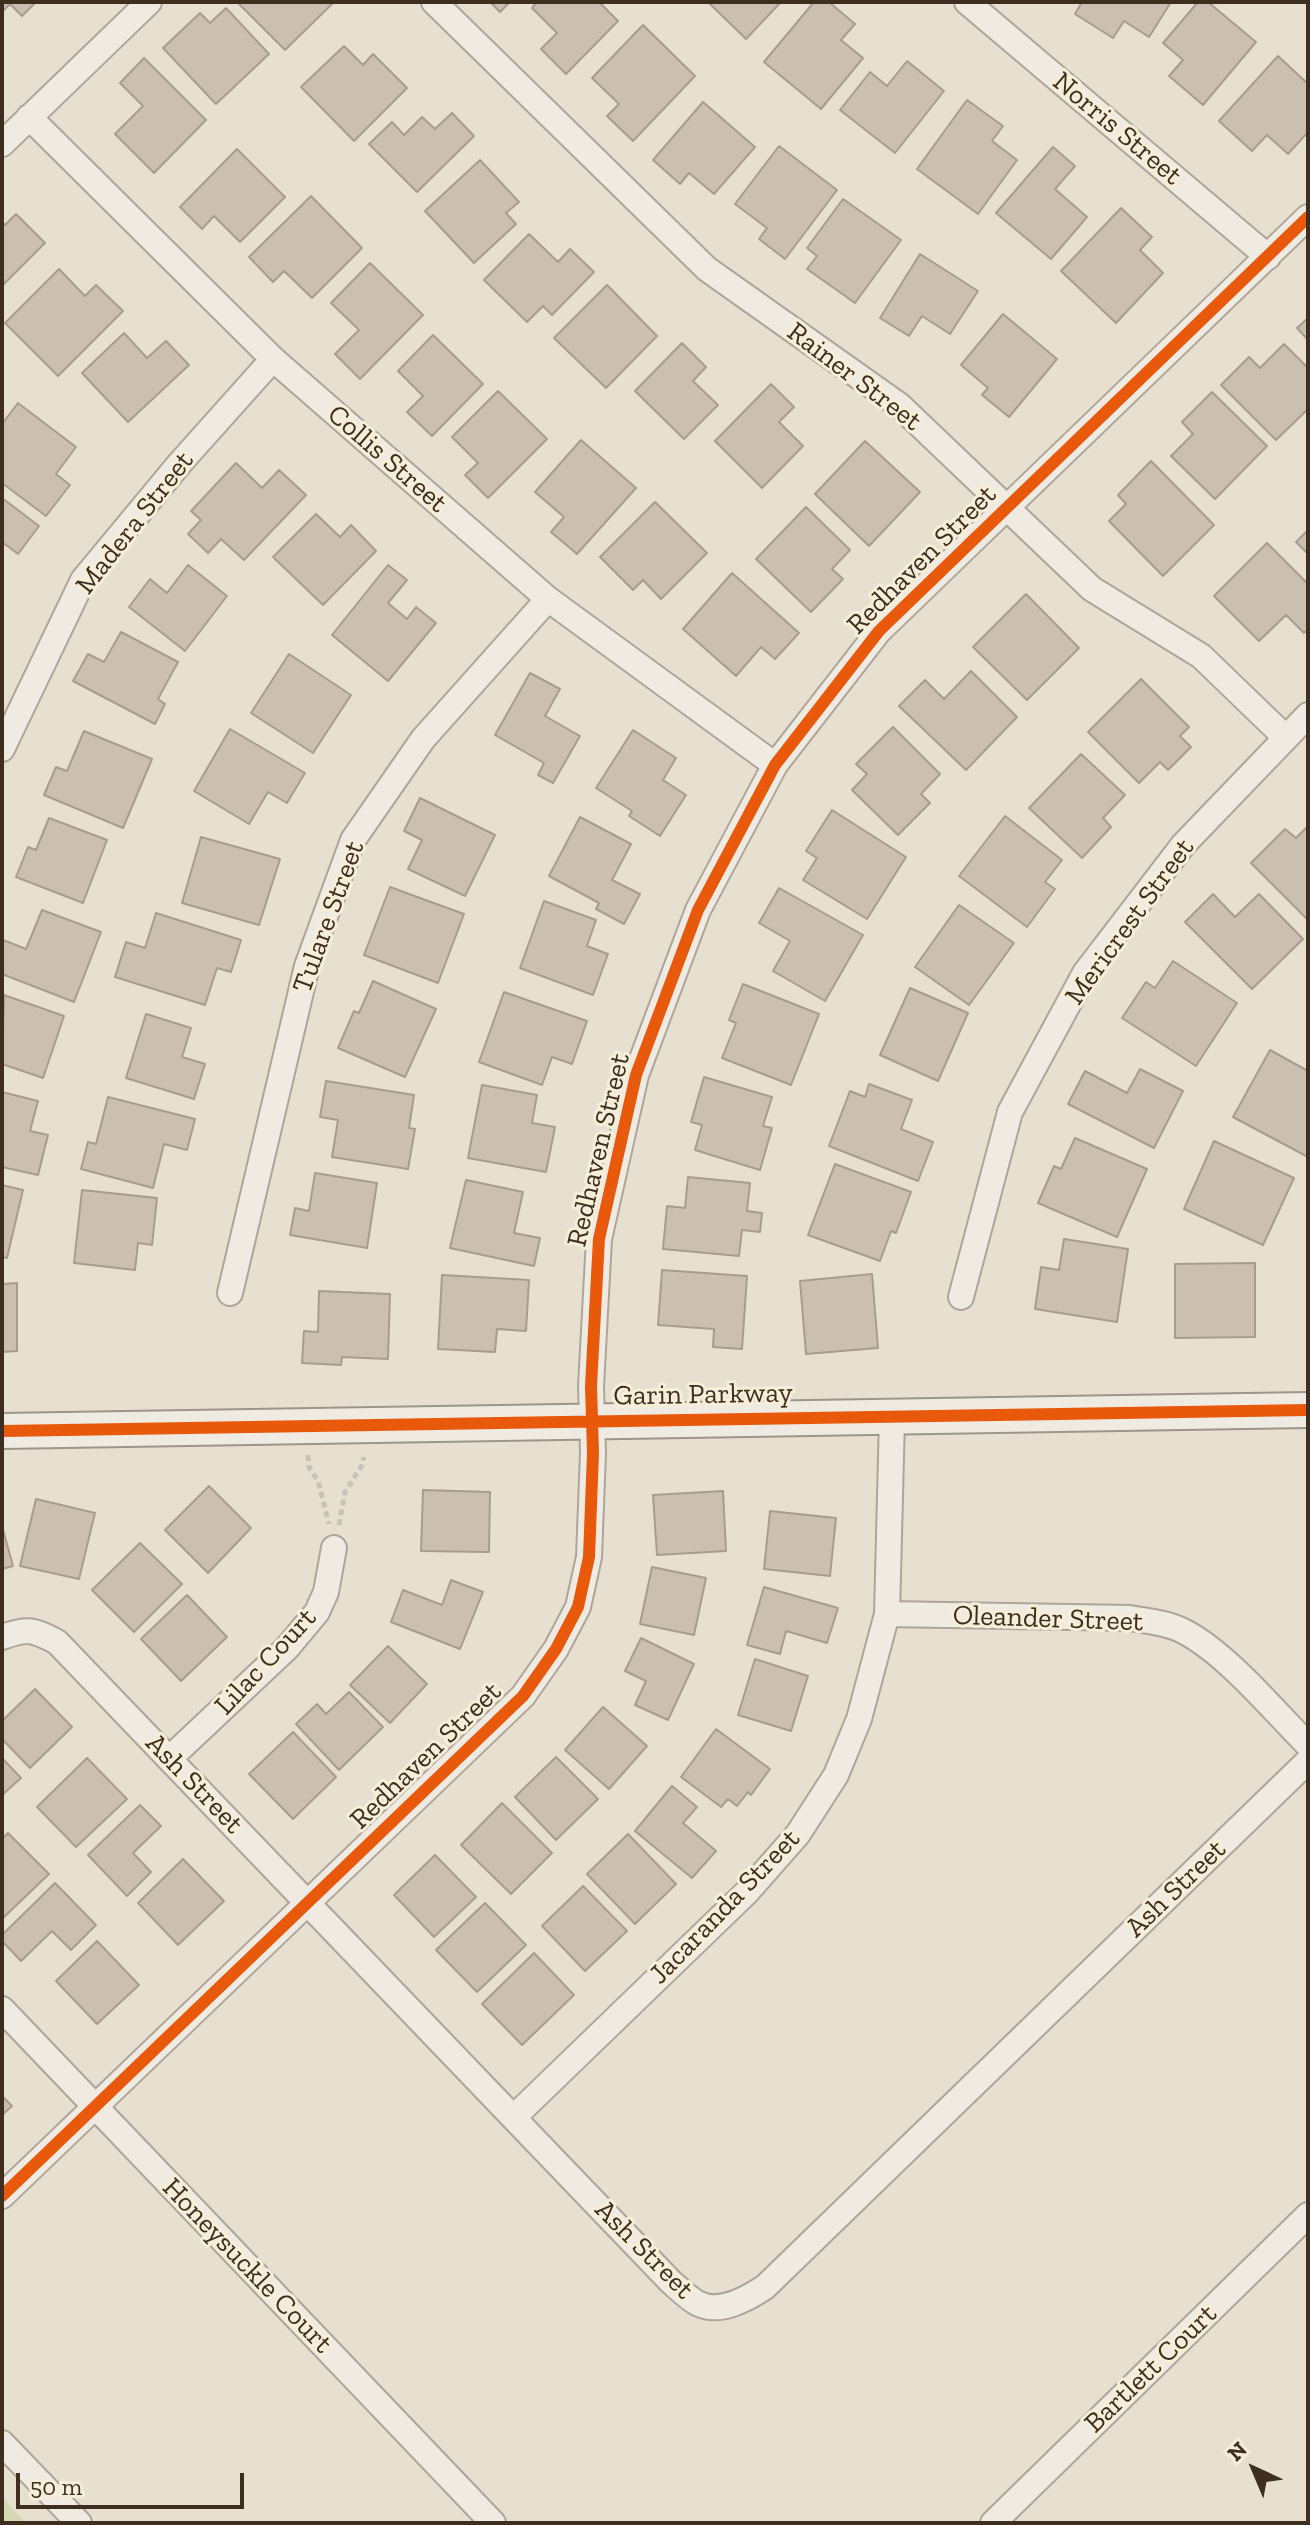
<!DOCTYPE html>
<html>
<head>
<meta charset="utf-8">
<style>
  body { margin:0 }
  #map { position:relative; width:1310px; height:2525px; overflow:hidden; background:#e7e0d1; font-family:"Zilla Slab",serif }
  canvas { display:block }
  .frame { position:absolute; inset:0; border:4px solid #3d2e20; pointer-events:none }
  .north { position:absolute; left:1214px; top:2429px; width:80px; height:80px; -webkit-text-stroke:6px #f7eed8; paint-order:stroke; rotate:316deg; font-size:22px; font-weight:700; line-height:32px; text-align:center; color:#3d2e20 }
  .north::after { content:''; display:block; margin:auto; width:28px; height:36px; background:#3d2e20; clip-path:polygon(50% 0,100% 100%,50% 72%,0 100%) }
  .scale { position:absolute; left:16px; top:2473px; width:228px; height:36px; box-sizing:border-box; border:4px solid #3d2e20; border-top:0; padding-left:10px; font-size:24px; line-height:28px; white-space:nowrap; color:#3d2e20; -webkit-text-stroke:6px #f7eed8; paint-order:stroke }
</style>
</head>
<body>
<div id="map">
<canvas width="1310" height="2525"></canvas>
<div class="frame"></div>
<div class="north">N</div>
<div class="scale">50 m</div>
</div>
<script>
const g = document.querySelector('canvas').getContext('2d');
g.lineJoin = 'round';
function fillPath(path, color) { g.fillStyle = color; g.fill(path, 'evenodd'); }
function trace(path, color, width, dash) { g.strokeStyle = color; g.lineWidth = width; g.lineCap = dash ? 'butt' : 'round'; g.setLineDash(dash || []); g.stroke(path); }
function drawText(font, color, halo, rows, align = 'center') {
  g.font = font + ' "Zilla Slab",serif'; g.lineWidth = 6; g.setLineDash([]); g.textBaseline = 'middle'; g.strokeStyle = halo; g.fillStyle = color; for (const [text, x, y, turn = 0] of rows) {
    g.save(); g.translate(x, y); g.rotate((+turn || 0) * Math.PI / 180); g.textAlign = isNaN(turn) ? turn : align; if (halo) g.strokeText(text, 0, 0); g.fillText(text, 0, 0); g.restore();
  }
}
fillPath(new Path2D(`
  M2,2497L26,2523H2Z`), '#d6d7b3');
const building = new Path2D(`
  M2,2H36L22,16L10,4L2,12Z
  M237,2H334L285,50Z
  M490,2H510L500,12Z
  M537,2H599L618,21L566,74L541,49L557,33L532,8Z
  M708,2H781L746,39Z
  M814,2H829L855,24L841,40L863,58L821,109L764,62Z
  M1082,2H1171L1149,37L1124,21L1113,38L1075,14Z
  M1198,2H1208L1256,42L1203,105L1169,76L1183,60L1163,43Z
  M226,8L269,54L216,104L163,48L200,13L210,23Z
  M643,25L695,76L633,141L607,116L619,104L592,78Z
  M344,46L363,65L373,54L407,88L354,141L301,87Z
  M1278,56L1308,84V132L1288,154L1267,135L1252,151L1219,121Z
  M144,58L206,120L154,173L115,134L143,106L120,83Z
  M907,61L944,91L895,153L840,110L870,72L887,86Z
  M967,100L1003,126L992,141L1017,160L978,214L917,169Z
  M703,102L755,147L714,194L689,173L680,184L653,160Z
  M452,113L474,136L417,192L369,144L392,122L404,135L422,117L435,129Z
  M779,146L837,190L785,259L759,239L767,228L735,204Z
  M1053,147L1075,166L1055,189L1087,217L1051,259L996,213Z
  M237,149L285,197L240,242L214,216L202,229L180,207Z
  M480,160L519,202L506,213L516,224L474,263L425,211Z
  M311,196L362,248L312,298L284,271L273,282L249,257Z
  M843,199L901,240L855,303L807,269L817,256L807,248Z
  M1121,208L1152,237L1140,250L1163,273L1116,323L1061,271Z
  M16,214L45,243L2,286V222L5,225Z
  M529,234L558,262L570,249L594,272L552,315L543,306L527,322L484,280Z
  M920,254L978,291L950,334L922,316L909,336L880,318Z
  M370,263L423,315L360,379L335,354L359,330L331,303Z
  M59,269L85,296L96,285L123,311L58,376L5,323Z
  M607,285L657,336L606,388L554,338Z
  M1003,314L1057,359L1009,417L982,395L988,388L961,365Z
  M1308,318V340L1297,328Z
  M124,333L147,358L166,341L189,365L128,422L82,373Z
  M433,335L483,384L432,436L407,412L423,396L398,371Z
  M682,343L706,367L693,381L718,405L684,439L635,391Z
  M1284,344L1308,368V409L1276,440L1221,385L1249,357L1260,368Z
  M771,384L794,407L779,422L803,446L762,488L715,441Z
  M498,391L547,439L488,498L465,475L478,463L452,437Z
  M1212,392L1267,446L1215,499L1171,456L1193,434L1182,422Z
  M18,403L76,447L56,474L70,485L46,516L2,483V424Z
  M581,440L636,488L577,554L551,532L564,517L535,492Z
  M865,441L920,492L869,546L815,494Z
  M1151,461L1214,525L1163,576L1109,521L1126,504L1118,495Z
  M236,463L262,488L279,470L306,495L244,560L221,539L208,553L188,534L201,520L191,511Z
  M2,498L39,526L18,554L2,542Z
  M655,502L707,553L661,599L643,580L633,590L600,557Z
  M806,507L850,550L832,569L843,579L811,612L756,559Z
  M316,514L340,537L351,525L376,551L323,605L273,557Z
  M1308,530V554L1296,542Z
  M1267,543L1308,584V629L1304,633L1286,615L1259,641L1214,596Z
  M188,565L227,596L185,651L129,607L150,579L167,593Z
  M388,565L407,580L388,603L407,619L416,607L436,623L388,681L332,635Z
  M732,573L799,633L775,659L761,647L736,676L683,629Z
  M1026,594L1079,648L1027,700L973,647Z
  M121,632L178,662L158,699L165,704L155,724L73,681L88,654L104,662Z
  M289,654L351,695L313,753L251,713Z
  M971,671L1017,717L966,770L899,706L925,680L944,699Z
  M530,673L560,689L545,716L580,736L553,783L538,775L544,763L495,735Z
  M1141,679L1189,727L1180,736L1191,747L1168,770L1160,762L1139,783L1088,732Z
  M893,727L940,774L921,794L930,803L898,835L852,790L867,774L856,764Z
  M230,729L305,773L287,803L268,792L249,824L194,791Z
  M633,730L676,758L663,780L686,795L660,836L629,816L632,811L596,788Z
  M84,731L152,759L123,828L44,795L56,767L67,771Z
  M1081,754L1125,795L1103,818L1111,827L1082,858L1029,808Z
  M420,798L495,835L465,896L408,869L422,840L404,831Z
  M832,810L906,857L867,919L803,880L817,858L806,851Z
  M1005,816L1062,860L1045,882L1055,889L1027,927L959,876Z
  M580,817L631,844L612,880L640,894L624,924L596,909L599,903L549,876Z
  M49,818L107,840L83,903L16,877L28,847L36,850Z
  M1308,826V920L1251,863L1285,829L1296,838Z
  M201,837L280,859L259,925L182,903Z
  M390,887L464,914L438,983L364,955Z
  M779,888L863,935L825,1001L773,971L790,941L759,923Z
  M1213,894L1235,917L1259,894L1303,939L1252,989L1185,922Z
  M544,901L596,920L587,946L608,954L593,995L520,968Z
  M959,905L1014,943L969,1005L915,967Z
  M42,910L101,932L74,1002L2,974L3,940L26,949Z
  M156,913L241,940L231,972L217,968L205,1005L115,977L126,942L145,948Z
  M1173,961L1237,1003L1196,1066L1122,1018L1146,982L1155,988Z
  M373,981L436,1009L405,1077L338,1048L354,1011L359,1013Z
  M743,984L819,1014L791,1085L722,1058L736,1023L729,1020Z
  M910,988L968,1013L938,1081L880,1055Z
  M504,992L587,1021L572,1064L552,1057L542,1085L479,1062Z
  M4,995L64,1016L43,1078L2,1064Z
  M146,1014L191,1028L182,1057L205,1064L194,1099L126,1078Z
  M1270,1050L1308,1071V1157L1233,1117Z
  M1140,1069L1183,1091L1154,1148L1068,1104L1085,1071L1127,1093Z
  M704,1077L772,1097L763,1126L772,1128L760,1170L695,1150L702,1125L691,1122Z
  M326,1081L414,1095L409,1128L415,1129L408,1169L332,1157L338,1120L320,1117Z
  M869,1084L912,1100L901,1129L933,1142L918,1181L829,1146L850,1091L865,1097Z
  M482,1085L537,1095L532,1123L555,1127L546,1172L468,1158Z
  M2,1092L38,1101L30,1131L48,1135L38,1175L2,1167Z
  M108,1097L195,1119L187,1150L164,1144L153,1188L81,1169L88,1142L96,1144Z
  M1075,1138L1147,1169L1117,1237L1038,1203L1054,1166L1061,1169Z
  M1214,1141L1294,1178L1263,1245L1184,1209Z
  M835,1164L911,1192L896,1233L891,1231L880,1261L808,1235Z
  M315,1173L377,1183L367,1248L290,1235L295,1208L309,1211Z
  M688,1177L750,1183L747,1211L762,1213L760,1232L742,1230L739,1256L663,1249L667,1206L685,1208Z
  M466,1180L523,1192L514,1233L540,1238L534,1266L450,1248Z
  M2,1185L23,1190L7,1258L2,1257Z
  M82,1190L157,1198L152,1245L138,1243L135,1270L74,1263Z
  M1064,1239L1128,1249L1117,1322L1035,1309L1041,1267L1059,1270Z
  M1255,1263V1337L1175,1338V1264Z
  M662,1270L747,1276L742,1349L713,1347L714,1329L658,1325Z
  M872,1274L878,1348L806,1354L800,1281Z
  M442,1275L529,1280L526,1331L497,1329L495,1352L438,1349Z
  M17,1283V1351L2,1352V1284Z
  M319,1291L390,1294L388,1359L342,1357L341,1365L302,1363L304,1331L318,1332Z
  M209,1486L251,1528L208,1573L165,1530Z
  M423,1490L490,1492L489,1552L421,1551Z
  M723,1491L726,1551L657,1555L653,1495Z
  M36,1499L95,1513L79,1579L20,1566Z
  M770,1511L836,1518L830,1576L764,1569Z
  M2,1526L13,1566L2,1569Z
  M140,1543L182,1584L134,1632L92,1590Z
  M652,1567L706,1578L694,1635L640,1624Z
  M451,1580L483,1592L460,1649L391,1622L403,1590L442,1605Z
  M764,1587L838,1608L827,1643L786,1631L780,1654L747,1645Z
  M187,1595L227,1637L181,1681L141,1639Z
  M641,1638L694,1664L668,1720L635,1705L646,1681L625,1671Z
  M388,1646L427,1684L390,1723L350,1685Z
  M755,1659L808,1676L791,1731L738,1715Z
  M35,1689L72,1727L30,1768L2,1739V1721Z
  M349,1692L383,1727L339,1770L296,1724L317,1704L326,1714Z
  M603,1707L647,1746L609,1789L565,1750Z
  M716,1729L770,1769L751,1795L748,1792L737,1806L728,1799L721,1807L681,1777Z
  M293,1732L336,1777L293,1819L249,1774Z
  M556,1757L598,1799L556,1840L515,1797Z
  M2,1758L21,1778L2,1795Z
  M87,1758L127,1799L76,1847L37,1807Z
  M672,1786L697,1807L683,1823L716,1851L692,1878L635,1831Z
  M502,1803L552,1853L511,1894L461,1845Z
  M140,1805L161,1826L133,1853L151,1872L127,1896L88,1855Z
  M8,1833L49,1874L2,1919V1839Z
  M628,1834L676,1884L635,1924L587,1874Z
  M435,1855L476,1897L434,1937L394,1895Z
  M183,1859L224,1901L178,1945L138,1903Z
  M55,1883L96,1925L71,1950L52,1931L21,1961L2,1941V1935Z
  M583,1886L627,1931L585,1971L542,1926Z
  M485,1903L526,1945L477,1992L436,1950Z
  M97,1941L139,1985L97,2024L56,1981Z
  M534,1953L574,1995L522,2045L482,2004Z
  M2,2096L12,2106L2,2115Z`);
fillPath(building, '#cbbfb2');
trace(building, '#a89c90', 2);
const street = new Path2D(`
  M434,2L707,269L899,405L1092,589L1201,656L1285,737
  M967,2L1268,257
  M29,117L273,359L548,599L775,765
  M2,144L149,2
  M2,749L83,580L180,463L273,359
  M230,1293L307,966L353,840L423,739L548,599
  M961,1297L1010,1112L1085,973L1183,845L1308,715
  M887,1614L1130,1618C1146,1621 1164,1622 1179,1629C1223,1649 1273,1710 1308,1745
  M2,1637C27,1628 33,1629 57,1642L671,2282C679,2289 688,2298 697,2303C719,2315 747,2299 765,2287L1308,1761
  M169,1759L287,1648L317,1612L326,1592L334,1548
  M2,2009L493,2523
  M514,2117L747,1892L798,1834L836,1775L859,1719L887,1614L892,1418
  M2,2196L523,1696L556,1649L578,1607L589,1557L593,1453L591,1386L599,1239L636,1075L698,910L775,765L879,631L1308,217
  M2,2443L79,2523
  M993,2523L1308,2215`);
const secondary = new Path2D(`
  M2,1431L1308,1410`);
trace(street, '#ada599', 28);
trace(secondary, '#9c958a', 38);
trace(new Path2D(`
  M308,1455L309,1467L318,1481L329,1524
  M339,1525L345,1492L362,1465L364,1457`), '#c8c2b9', 5, [6, 4]);
trace(street, '#efebe3', 24);
trace(secondary, '#efebe3', 34);
trace(new Path2D(`
  M2,1431L1308,1410
  M2,2196L523,1696L556,1649L578,1607L589,1557L593,1453L591,1386L599,1239L636,1075L698,910L775,765L879,631L1308,217`), '#e8590c', 12);
drawText('28px', '#3d2e20', '#f7eed8', [
  ["Norris Street",1117,129,40],
  ["Rainer Street",854,377,37],
  ["Collis Street",387,459,41],
  ["Madera Street",135,523,-52],
  ["Redhaven Street",922,560,-45],
  ["Tulare Street",329,917,-70],
  ["Mericrest Street",1130,922,-54],
  ["Redhaven Street",599,1150,-77],
  ["Garin Parkway",703,1395,-1],
  ["Oleander Street",1048,1619,2],
  ["Lilac Court",266,1662,-47],
  ["Redhaven Street",426,1756,-44],
  ["Ash Street",194,1784,46],
  ["Ash Street",1176,1889,-44],
  ["Jacaranda Street",725,1907,-46],
  ["Ash Street",644,2250,45],
  ["Honeysuckle Court",247,2266,46],
  ["Bartlett Court",1151,2369,-44]
]);
</script>
</body>
</html>
